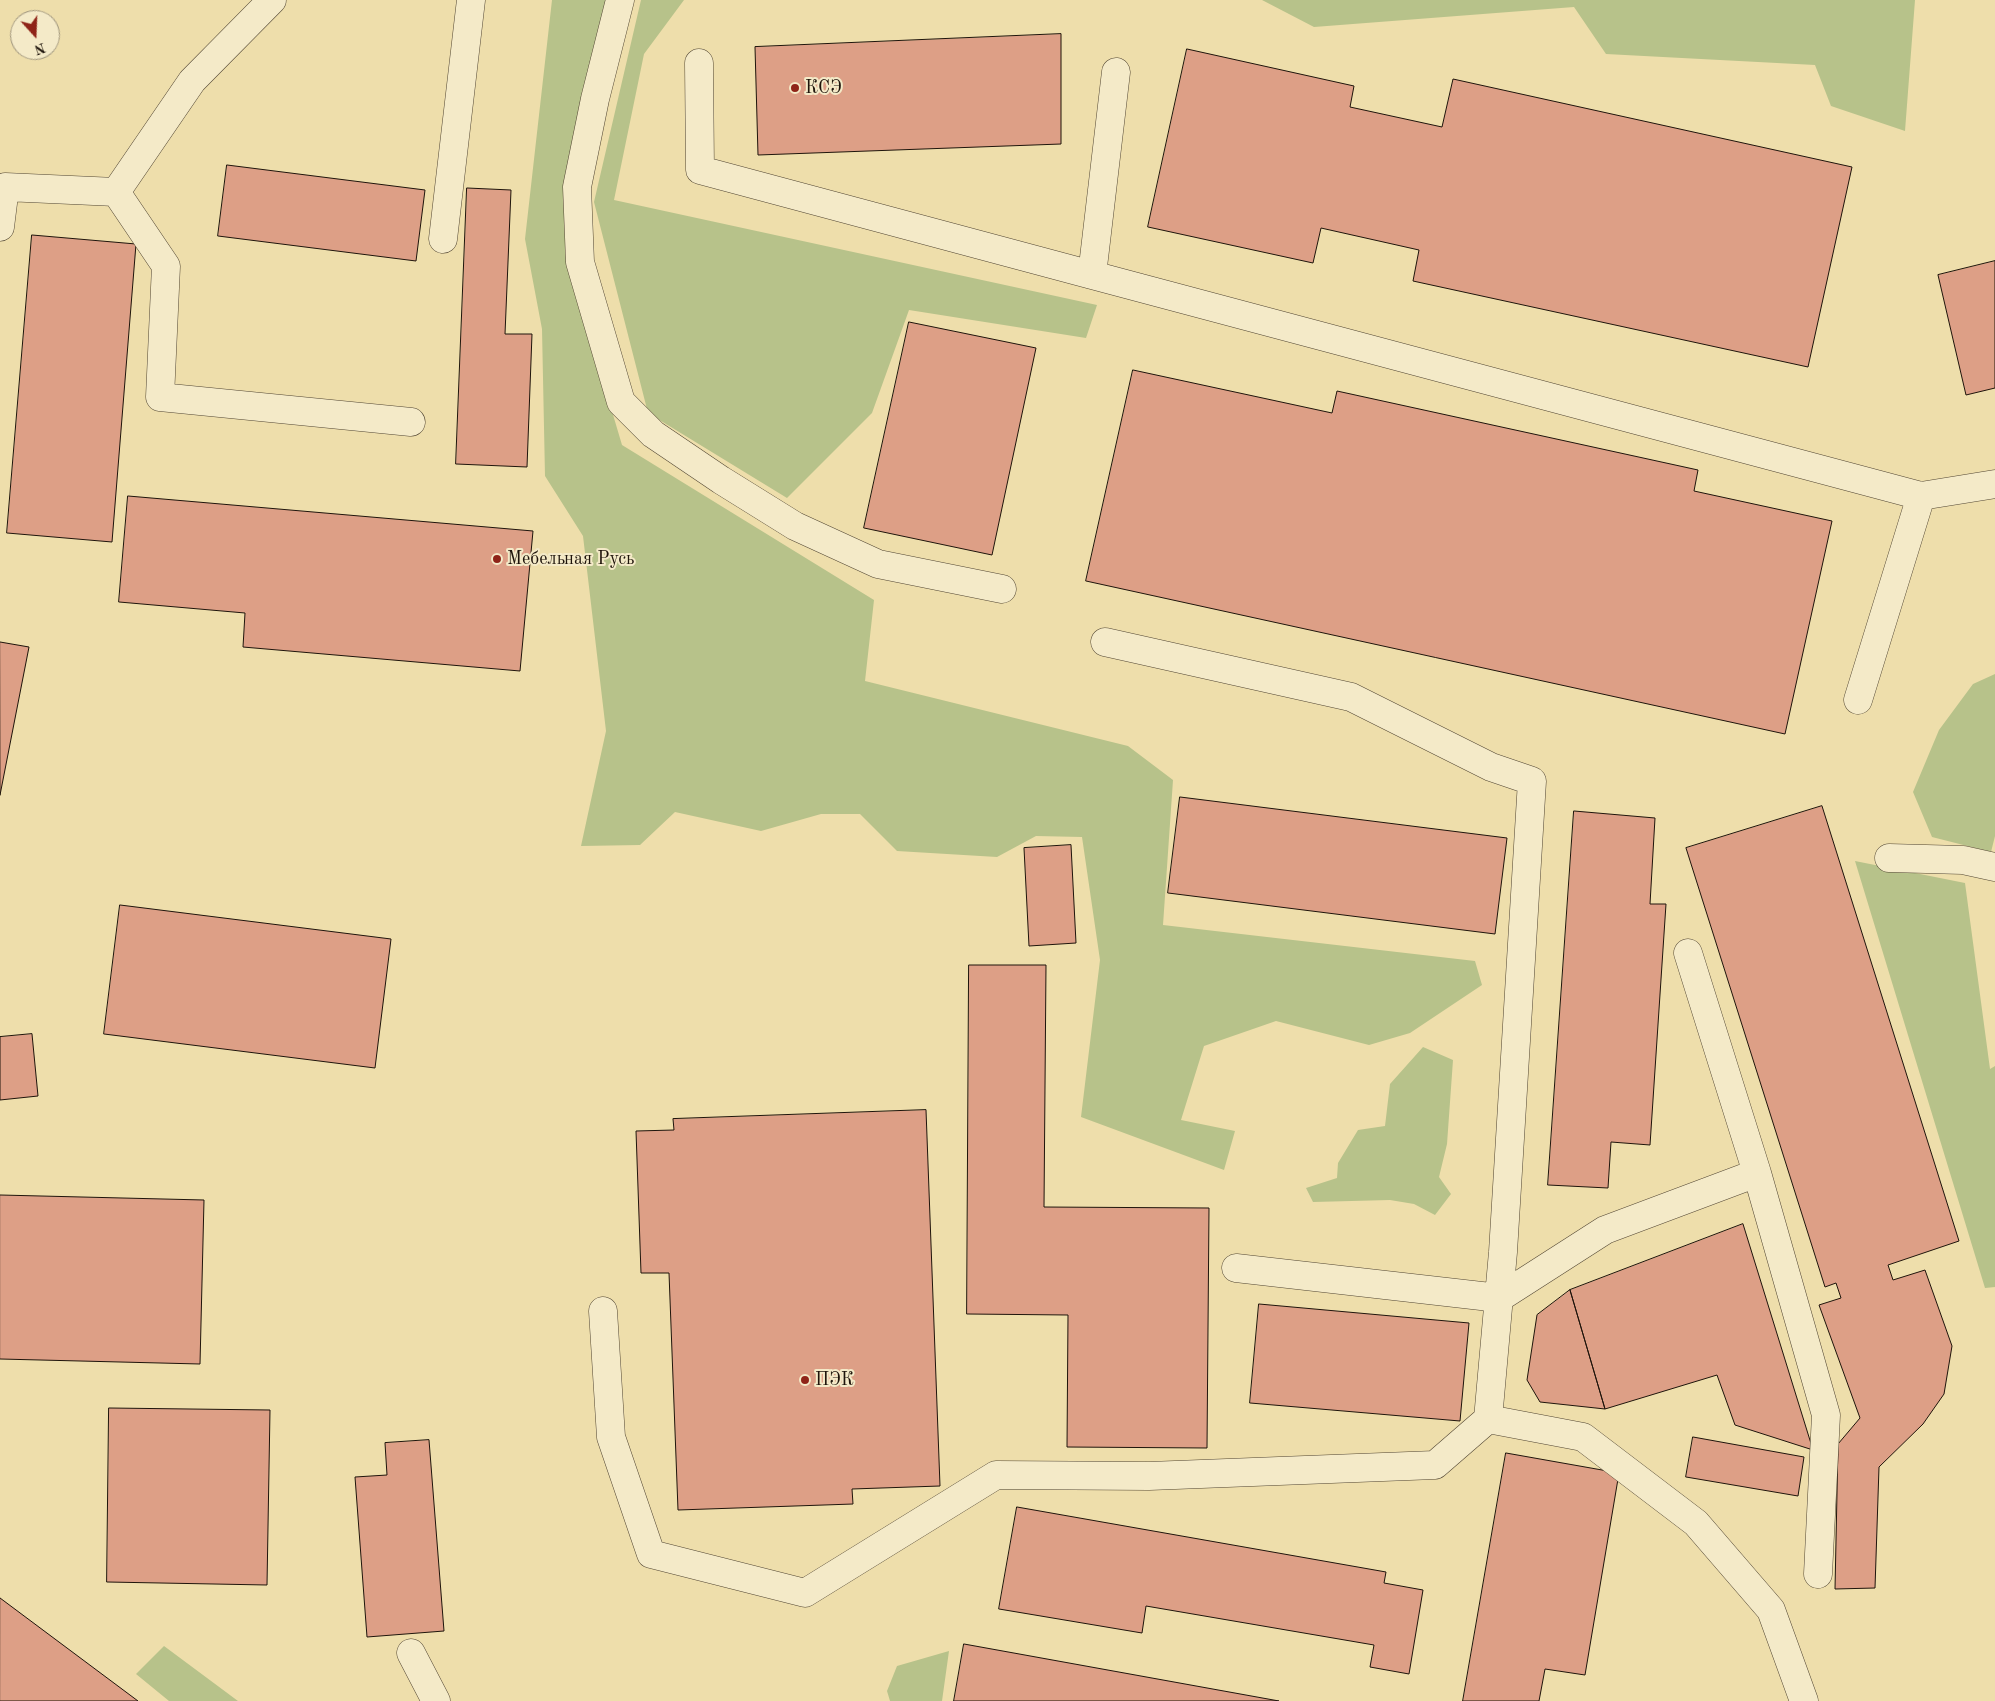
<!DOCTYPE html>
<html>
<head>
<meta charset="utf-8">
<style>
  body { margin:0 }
  #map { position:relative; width:1995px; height:1701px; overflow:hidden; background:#eedeab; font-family:"Old Standard TT",serif }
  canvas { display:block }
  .north { position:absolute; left:10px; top:10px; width:50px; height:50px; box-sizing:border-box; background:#f4eac8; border:1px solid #9e947c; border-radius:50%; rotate:160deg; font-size:14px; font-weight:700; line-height:20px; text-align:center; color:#1e140b }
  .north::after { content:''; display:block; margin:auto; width:18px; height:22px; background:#8f2418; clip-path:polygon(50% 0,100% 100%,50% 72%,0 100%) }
</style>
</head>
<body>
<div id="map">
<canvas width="1995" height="1701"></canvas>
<div class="north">N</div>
</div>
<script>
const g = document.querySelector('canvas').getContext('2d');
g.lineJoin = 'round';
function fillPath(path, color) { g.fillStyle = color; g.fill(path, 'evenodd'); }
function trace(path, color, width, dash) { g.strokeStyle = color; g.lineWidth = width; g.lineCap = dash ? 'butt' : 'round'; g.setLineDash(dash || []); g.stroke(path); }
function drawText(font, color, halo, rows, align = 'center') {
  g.font = font + ' "Old Standard TT",serif'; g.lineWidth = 4; g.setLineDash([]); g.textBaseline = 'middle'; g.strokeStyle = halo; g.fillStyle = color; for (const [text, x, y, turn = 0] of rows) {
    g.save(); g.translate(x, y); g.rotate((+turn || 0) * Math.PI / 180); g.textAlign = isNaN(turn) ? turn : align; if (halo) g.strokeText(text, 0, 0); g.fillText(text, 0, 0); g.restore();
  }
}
fillPath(new Path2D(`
  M552,0H611L567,179L565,253L622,445L874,600L865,681L1128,746L1173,780L1163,925L1475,961L1482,985L1410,1033L1369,1045L1276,1021L1204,1046L1181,1120L1235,1131L1224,1170L1081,1117L1100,960L1082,837L1036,836L997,857L897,851L860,814H821L761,831L675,812L640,845L581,846L606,731L583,536L545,476L542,329L525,239Z
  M641,0H684L644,54L614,200L1097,305L1086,338L909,310L872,413L787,498L648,413L594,202Z
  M1262,0H1915L1905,131L1831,106L1815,65L1606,54L1574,7L1314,27Z
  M1995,674V836L1991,852L1932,837L1913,792L1939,730L1973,684Z
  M1855,861L1965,883L1990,1069L1995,1066V1287L1985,1288Z
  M1423,1047L1453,1060L1447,1144L1439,1177L1451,1194L1435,1215L1414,1204L1390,1200L1313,1202L1306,1188L1337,1178L1338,1163L1358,1130L1385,1126L1390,1084Z
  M164,1646L238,1701H169L136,1674Z
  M949,1651L942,1701H890L887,1691L897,1666Z`), '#b7c28a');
const building = new Path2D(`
  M1061,34V144L758,155L755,47Z
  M1187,49L1354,86L1350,107L1442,127L1453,79L1852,167L1808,367L1413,281L1419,250L1321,228L1313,263L1148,227Z
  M227,165L425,190L416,261L218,236Z
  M467,188L511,190L505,334H532L527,467L456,464Z
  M32,235L136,244L112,542L7,533Z
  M1995,261V388L1966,395L1938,275Z
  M909,322L1036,348L992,555L864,528Z
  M1133,370L1332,413L1337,391L1698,470L1694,491L1832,521L1785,734L1086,581Z
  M128,496L533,531L520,671L243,647L245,613L119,602Z
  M0,642L29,647L0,795Z
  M1180,797L1507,838L1495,934L1168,893Z
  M1822,806L1959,1241L1888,1265L1893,1280L1925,1270L1952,1346L1944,1394L1923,1424L1879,1467L1875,1588L1835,1589L1838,1444L1860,1418L1819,1305L1841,1298L1836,1283L1825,1287L1686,848Z
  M1574,811L1655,818L1650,904H1666L1650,1145L1611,1142L1608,1188L1548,1185Z
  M1071,845L1076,943L1029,946L1024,848Z
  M120,905L391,939L375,1068L104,1034Z
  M969,965H1046L1044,1207L1209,1208L1207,1448L1067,1447L1068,1315L967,1314Z
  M32,1034L38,1096L0,1100V1037Z
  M926,1110L940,1486L852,1489L853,1504L678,1510L669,1273H641L636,1131L674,1130L673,1119Z
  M0,1195L204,1200L200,1364L0,1359Z
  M1743,1224L1813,1450L1735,1425L1717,1375L1605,1409L1570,1290Z
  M1570,1290L1605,1409L1540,1402L1527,1380L1537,1315Z
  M1259,1304L1469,1323L1460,1421L1250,1403Z
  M109,1408L270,1410L267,1585L107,1582Z
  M1693,1437L1804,1457L1798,1496L1686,1477Z
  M429,1440L444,1631L367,1637L355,1477L387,1475L385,1443Z
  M1506,1453L1619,1473L1585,1675L1545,1669L1539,1701H1463Z
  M1017,1507L1386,1572L1384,1583L1423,1590L1409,1674L1370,1667L1374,1645L1146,1606L1142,1633L999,1609Z
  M0,1598L138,1701H0Z
  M964,1644L1279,1701H954Z`);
fillPath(building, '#dd9f86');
trace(building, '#1e140b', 1);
const minor = new Path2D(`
  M272,0L192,81L116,192L166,266L160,397L411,422
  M620,0L595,99L577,187L580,262L621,402L653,434L721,480L795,526L878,564L1002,589
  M699,63L700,170L1092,275
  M1116,72L1092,275L1921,496
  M0,227L5,187L116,192
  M443,239L471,0
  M1105,642L1351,697L1491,767L1532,781L1503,1252L1488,1419L1583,1437L1696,1523L1771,1610L1804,1701
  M1858,700L1921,496L1995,484
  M1889,858L1963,860L1995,867
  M1757,1173L1826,1415L1818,1574
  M1236,1268L1499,1298L1605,1230L1757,1173L1688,953
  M603,1311L611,1437L651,1554L805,1593L996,1475L1149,1476L1435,1465L1488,1419
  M411,1653L436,1701`);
trace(minor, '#524633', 29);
trace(minor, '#f4eac8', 28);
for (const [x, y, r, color] of [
  [795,88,5,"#8f2418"],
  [497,559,5,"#8f2418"],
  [805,1380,5,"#8f2418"]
]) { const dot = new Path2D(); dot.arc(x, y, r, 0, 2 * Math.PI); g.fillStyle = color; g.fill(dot); trace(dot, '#f4eac8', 2); }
drawText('18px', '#1e140b', '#f4eac8', [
  ["КСЭ",805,88],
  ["Мебельная Русь",507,559],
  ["ПЭК",815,1380]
], 'left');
</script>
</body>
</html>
